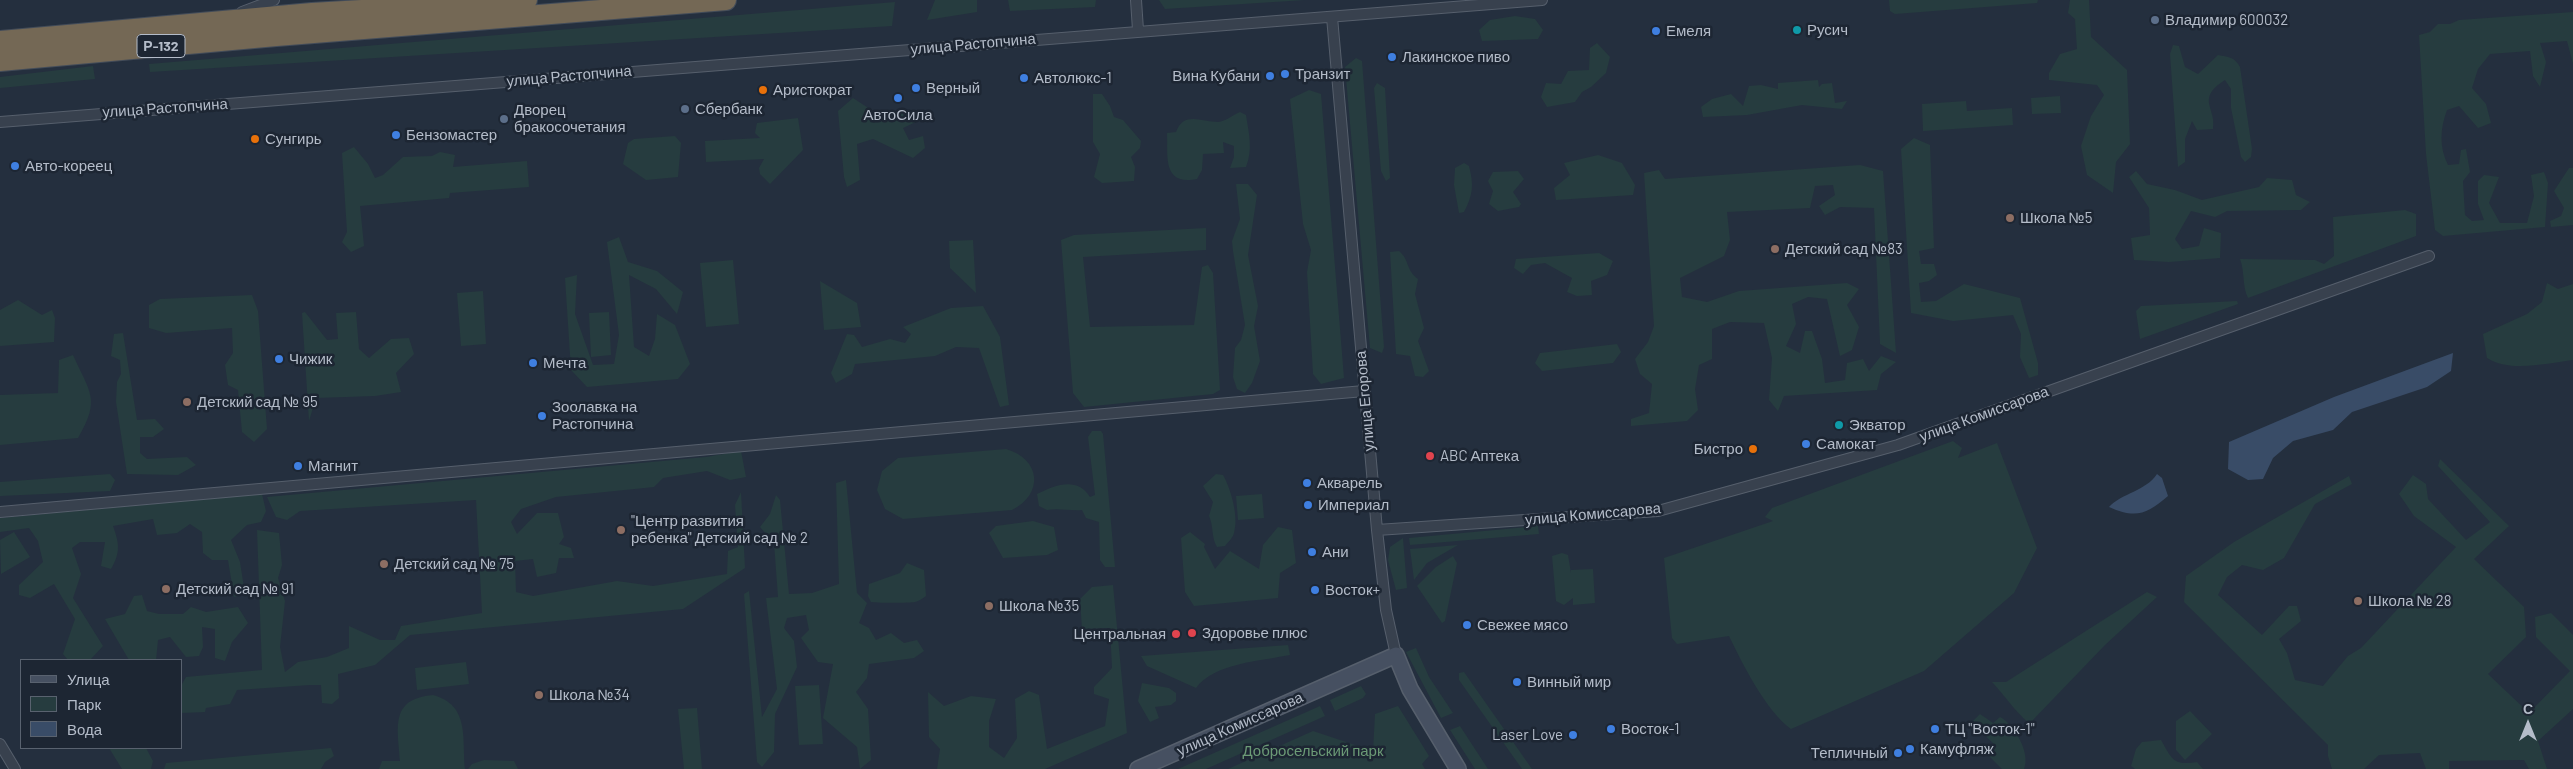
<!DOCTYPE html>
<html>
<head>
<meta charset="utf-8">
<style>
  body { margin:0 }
  #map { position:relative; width:2573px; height:769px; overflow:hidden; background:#242f3e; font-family:Barlow,sans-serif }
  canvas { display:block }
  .legend { position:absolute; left:20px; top:659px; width:162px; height:90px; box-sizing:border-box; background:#1d2633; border:1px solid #59626f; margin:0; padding:6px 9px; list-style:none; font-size:15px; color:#b4bcc9 }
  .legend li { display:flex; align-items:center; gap:10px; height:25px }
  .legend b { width:25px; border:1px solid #59626f }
  .north { position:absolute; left:2503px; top:699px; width:50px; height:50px; -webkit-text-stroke:4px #1d2633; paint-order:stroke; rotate:0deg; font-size:14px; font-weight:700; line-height:20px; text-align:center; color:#b4bcc9 }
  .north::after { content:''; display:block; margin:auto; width:18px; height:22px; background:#b4bcc9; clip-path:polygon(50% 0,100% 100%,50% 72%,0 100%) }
</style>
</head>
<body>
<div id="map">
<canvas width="2573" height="769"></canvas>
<ul class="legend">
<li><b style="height:6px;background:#465061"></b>Улица</li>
<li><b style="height:14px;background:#263c3f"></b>Парк</li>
<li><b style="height:14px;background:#394c67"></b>Вода</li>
</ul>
<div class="north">С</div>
</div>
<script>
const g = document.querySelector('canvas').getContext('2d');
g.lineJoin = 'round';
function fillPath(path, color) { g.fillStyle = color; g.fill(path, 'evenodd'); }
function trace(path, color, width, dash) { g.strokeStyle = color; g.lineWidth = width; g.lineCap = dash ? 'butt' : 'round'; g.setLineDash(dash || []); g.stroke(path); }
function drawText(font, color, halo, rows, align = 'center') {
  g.font = font + ' Barlow,sans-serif'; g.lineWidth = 5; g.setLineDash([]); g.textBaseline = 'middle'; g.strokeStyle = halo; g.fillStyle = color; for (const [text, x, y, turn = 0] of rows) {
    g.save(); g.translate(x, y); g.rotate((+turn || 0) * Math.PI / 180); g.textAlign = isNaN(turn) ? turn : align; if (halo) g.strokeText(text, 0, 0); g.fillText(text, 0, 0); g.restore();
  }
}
fillPath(new Path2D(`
  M935,0H977V12L927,20Z
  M1008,0H1096L1095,7L1010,11Z
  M1159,0H1305L1165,9Z
  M1889,0H2038L2037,3L1895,14L1890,11Z
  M2070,0H2089L2091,37L2127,70L2130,144L2116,162L2113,193L2087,175L2081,146L2091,116L2104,95L2097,85L2049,80V73L2060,54L2077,49L2075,19L2068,13Z
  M895,2L892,26L150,72L149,64Z
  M2573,12V64L2567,41L2540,43L2546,62L2540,87L2533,76L2530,51L2490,54L2478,69L2472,88L2486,104L2491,123L2478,128L2459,106L2447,110C2440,129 2439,147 2448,165L2459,164L2461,150L2466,149L2470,172L2463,181L2465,215L2472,221L2484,220L2478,204V181L2484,175L2499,177L2489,203L2500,223H2527L2534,196L2531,175L2544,172L2548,183L2545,227L2443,236L2435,230L2426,154L2419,35L2430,32L2438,24H2450L2459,20Z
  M1515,16L1535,19L1543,30L1538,39L1482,41L1479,30L1490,20Z
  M1597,43L1610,57L1606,73L1591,87L1582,92L1575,102L1547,107L1541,97L1546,83L1561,84L1568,71L1589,70L1590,48Z
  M2173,45L2179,46L2185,67L2198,74L2218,55C2228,57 2235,57 2240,67L2252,149L2251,157L2245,162L2241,157L2231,108V89L2225,80C2195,99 2217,108 2213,129L2197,130L2192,121L2185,139V162L2178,167L2170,54Z
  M1356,58L1362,61L1384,347L1382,353L1370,348L1345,67Z
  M93,66L95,79L0,88V77Z
  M1818,80L1819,87L1822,84L1832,83L1835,103L1847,101L1842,109L1802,105L1747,115L1703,117L1701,107L1712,99L1731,94L1743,106L1749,86L1761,85L1778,89V83Z
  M1377,83L1385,88L1390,178L1386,181L1381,171L1374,88Z
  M1309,90L1321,94L1344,378L1321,384L1313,374L1307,272L1311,250L1303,224L1290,99Z
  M1093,94H1102L1110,106L1114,117L1123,120L1141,141L1140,148L1131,157L1135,167L1134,181L1102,183L1094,177L1100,154L1093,142Z
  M2060,96L2061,113L2032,114L2031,98Z
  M853,98L876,113H913L918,121L903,128L909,140L923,136L925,148L913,158L873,139L857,144L860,180L847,187L844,177L838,111Z
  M1966,101L1967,111L2012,108L2013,125L1923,131L1922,104Z
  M1240,112L1246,115C1249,134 1253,149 1246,167L1230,168L1234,157V146L1223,142L1224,153L1203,154L1202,170L1197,179C1162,186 1168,156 1167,133L1176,132C1184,111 1201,122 1218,122C1224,122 1233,115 1240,112Z
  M798,118L803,150L770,184L760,174L759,168L764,159L706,162L705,141L760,138L755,133L757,123Z
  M675,136L681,143L678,177L646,180L623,164L628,143L634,139Z
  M1914,138L1930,145L1934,248L1919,251L1921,264H1934L1937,275L1929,281L1919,283L1921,302L1936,301L1964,284L2020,298L2038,363V375L2029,378L2020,357L2021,334L2013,315L1953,321L1911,313L1901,149Z
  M354,147L368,164L375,178L383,175L403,157L432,156L440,152L455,155L453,167L527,161L529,187L450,193L449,198L360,206L364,246L351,252L342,242L347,232L342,153Z
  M1598,155L1622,163L1635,185L1633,195L1556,200L1554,188L1570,175L1564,163Z
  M1464,163L1469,166C1474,185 1473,195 1464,212L1459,213L1454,185L1455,168Z
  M1860,165L1883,171L1896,353L1880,344L1874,208L1840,207L1825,215L1819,206L1835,195L1833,185L1815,186L1810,208L1727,212L1730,240L1724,256L1680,278L1682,297L1707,302L1739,291L1847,283L1859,289L1847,305L1859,327L1852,350L1840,356L1827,299L1808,297L1792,304L1796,324L1786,346L1800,353L1805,331H1812L1822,359L1825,383L1845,380L1847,363L1863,359L1869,371L1881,356L1896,362L1881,374L1877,390L1784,396L1778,411L1769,400L1772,358L1764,323L1730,322L1712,329V359L1699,365L1695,389L1698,410L1687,421L1631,426V419L1649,413L1652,384L1640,374L1635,359L1648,342L1654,326L1644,173L1659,170L1665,179Z
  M2569,168H2573V225L2551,227L2550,221L2561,216L2564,208L2554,191Z
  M1518,171L1524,179L1513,192L1521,204L1519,207L1498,211L1489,204L1493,191L1488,181L1493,172Z
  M2136,171L2147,184L2175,190L2202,200L2259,187L2267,178L2292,180L2296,195L2310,202L2301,210L2227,211L2215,217L2191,211L2175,239L2182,249L2199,246L2204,228L2221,233L2220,258L2169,262L2134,260L2131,238L2150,235L2149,208L2129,177Z
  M1236,184H1248L1257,195L1248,255L1258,306L1254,326L1260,361L1252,383L1245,393L1237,389L1233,377L1235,348L1241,340L1245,325L1233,251L1232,241L1240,219Z
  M2405,210L2416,214V236L2248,298C2242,286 2245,272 2240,259L2315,260L2324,264L2334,256L2333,217Z
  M1206,228V250L1083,257L1090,327L1194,325L1202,267L1208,265L1213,273L1220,390L1213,394L1084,407L1073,393L1061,240L1074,235Z
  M619,237L628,262L657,271L683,292L677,314L656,289L629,275L634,347L649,356L655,339L657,314L675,325L690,364L678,379L587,387L571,370L565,278L577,275L575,314L593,365L614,364L619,335L607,242Z
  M973,240L976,293L950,268L949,241Z
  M1399,251C1410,260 1405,269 1418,279L1415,294L1424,328L1418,341L1429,371L1423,377L1415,376L1410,356L1396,354L1390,252Z
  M1599,253L1613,261L1607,275L1591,281L1592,295L1577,296L1567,292L1572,278L1545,263L1531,265L1523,274L1514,268L1516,259Z
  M733,260L739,324L706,327L700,263Z
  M820,281L857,303L861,327L824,330Z
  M2547,283L2558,289L2573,284V360C2548,363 2510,373 2487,358L2483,334L2527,314L2542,302Z
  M483,291L486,344L461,346L457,293Z
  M252,295L258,311L267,429L254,442L242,432L238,390L228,385L225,365L233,353L232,328L166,333L149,328V305L160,299Z
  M18,300L42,315L52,310L55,318L54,342L0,346V310Z
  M2237,301L2238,304L2140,339L2136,311L2141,306Z
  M983,306L1000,337L1009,405L1000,407L979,348L956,347L935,356L855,364L852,374L836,383L831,373L847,334L854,335L862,347L890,339L905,343L911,334L903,327L951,308Z
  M305,312L327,340L338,339L336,313L356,312L359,349L369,358L391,339L409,338L414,354L396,373L401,392L375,396L316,398L309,421L302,313Z
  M609,312L611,355L591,357L589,313Z
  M123,333L137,420L155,419L164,429L153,437H140V453L147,459L187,457L196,465L178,475L127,474L116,402L117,382L121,374L120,360L111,356L114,334Z
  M1617,344L1621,352L1613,363L1542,371L1535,363L1540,353Z
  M73,355C90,393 101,399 78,438L0,445V395L58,393L59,360Z
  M1092,431H1101L1103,434L1115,567H1105L1100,560L1099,522L1086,518L1082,510C1070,511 1059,508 1047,510L1039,506L1037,494C1055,485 1077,476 1090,497L1095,495L1088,437Z
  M1953,441L1962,448L1958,458L1997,443L2037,548L2014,593L1924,671L1791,729C1766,711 1742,663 1729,636L1677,644L1672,638L1664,558L1773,521L1765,517L1772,508Z
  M1006,449C1041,459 1044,494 1012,510L903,519L885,509L877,490L882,471L898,458Z
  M741,451L746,477L730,480L707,471L663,478L654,487L556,497L521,509L511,522L517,534L537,513H558L564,537L559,544L571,548L574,558H559L556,573L537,577L533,559L515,561L516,592L533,596L617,581L653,586L727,574L728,551L738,547L735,505L741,492L745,568L683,609L410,635L375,665L338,674L339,698L332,704L322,703L321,685H310L237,690L230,704L206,708L205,712L181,713V686L186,677L262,670L257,530L279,533L282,565L278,578L285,601L280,647L285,672L298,662L327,657L349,648V626L380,640H395L401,626L482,613L476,500L300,511L287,520L276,517L267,497L706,457Z
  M2440,459L2509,526L2474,559L2524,607L2526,637L2488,674L2529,713L2570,671L2536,637L2535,617L2551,613L2573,635V709L2538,741L2547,769H2529L2524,760L2449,761V769H2426L2420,753L2379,755L2364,769H2332L2328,756V745L2184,602L2186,576L2234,542L2349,476L2352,484L2315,504L2284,558L2263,570L2242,565L2227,577L2218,595L2262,635L2289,606H2297L2301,621L2279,639L2287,653L2295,680L2323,686L2348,656L2361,648L2456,547L2414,516L2399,494L2413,475L2426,484L2428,499L2466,540L2490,522L2438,466Z
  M110,474L115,480L110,491L0,496V482Z
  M1216,474L1223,475C1231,489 1239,517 1234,533C1233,538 1228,542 1225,546L1217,547C1211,537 1214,527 1209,516L1213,502L1203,486Z
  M846,480L857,593L867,603L859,623L869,628L876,640L891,633L904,643L917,640L924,651L914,658L869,664L867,678L856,692L868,709L871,760L860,769L857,747L823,718L833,664L818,662L801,638L809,630L806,615L787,618L784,628L794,641L797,667L775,714L774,752L762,767L757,762L744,594L749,591L762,717L777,689L766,598L778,597L774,543L760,527L770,514L776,495L780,500L789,594L812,593L839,584L836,483Z
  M262,494L266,511L261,522L247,525L231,540L240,562L245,594L234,597L228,560H212L203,553L202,532L190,524L177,533L157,535L153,519L113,526C119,543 121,552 111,569L101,566L105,542H80L72,548L81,574L73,598L103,646L90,660H68L63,654L75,619L54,584L30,598L19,595V585L43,562L38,541L29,528L0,532V518Z
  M1262,494L1264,518L1238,520L1236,496Z
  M1033,521L1054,527L1058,550L1047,555L1003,558L989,533L996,526Z
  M1538,526L1539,534L1410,545L1409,538Z
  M1278,527L1292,530L1296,563L1280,573L1278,598L1194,606L1185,592L1181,538L1190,532L1205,544L1204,547L1215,569L1230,551L1259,569L1263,545Z
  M14,532L30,557L1,574L0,540Z
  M1403,538L1407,588L1396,590L1388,560L1390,547Z
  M1458,545L1427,563L1414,580L1410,549Z
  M1562,553L1568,555L1571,573V570L1593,569L1595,603L1573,605V598L1564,605L1556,601L1552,556Z
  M1453,556L1457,563L1445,621L1442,623L1417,586L1436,567Z
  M907,563L924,570L926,596C923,598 919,601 915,602C911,603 874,603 871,602L868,596L869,584L900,573Z
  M1113,585L1127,733L1045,769H937L940,749L929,737L928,692L944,706L971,696L996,699L989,721V747L1004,758L1017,738L1015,699L1029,691L1039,695L1047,749L1105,726L1109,699L1094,694V687L1112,668L1110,628L1082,629L1080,599L1092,587Z
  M2147,592L2157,597L2105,645L2030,723C2020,718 2001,691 1992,682H2006Z
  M142,595L147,611L159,614H183L191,607L206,612L238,607L248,623L232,642L225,661L215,658V629L202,627L203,647L199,656L186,657L170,637L158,640L156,660H129L105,619L125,614L134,596Z
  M1288,645L1290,655C1261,661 1214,663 1196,688L1147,666L1141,656Z
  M1416,648L1429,677L1453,713L1441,718L1406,652Z
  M466,662L469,684L417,690L415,668Z
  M1464,672L1532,769H1522L1459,680V673Z
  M1142,683L1169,688L1176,693V701L1171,705L1155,707L1159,718L1150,722L1138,701Z
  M819,685L823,744L799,745L795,686Z
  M1361,686L1366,694L1363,698L1335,711L1330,700Z
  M433,695C470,705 462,738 465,769H379L382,761H400C398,728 389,699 433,695Z
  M1320,706L1325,716L1206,769H1178Z
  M1398,706L1429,756L1422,764L1425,769H1228L1313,731L1373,751L1375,714Z
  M697,708L702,769H684L678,709Z
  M2190,711L2212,734L2185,760L2176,750V721Z
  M1980,714L1993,723L2000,717C2014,724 2031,753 2024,769H2002L1985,752L1993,743L1971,723Z
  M1460,726L1488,769H1475L1450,730Z
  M2161,740C2172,759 2173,766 2197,762L2203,769H2135L2131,766L2136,749L2142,742Z
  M109,748H146L153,761L151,769H122Z
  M331,748L334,756L325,762L321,769H164L166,763Z
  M484,760L514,761L518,769H468L472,764Z`), '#263c3f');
fillPath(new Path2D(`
  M2453,353L2451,371L2427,387L2352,412L2333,430L2293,441L2273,458L2263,479L2248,480L2228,469L2229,442L2334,397Z
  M2157,474L2162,478L2168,496C2147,514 2136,519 2109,507C2122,493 2146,491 2157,474Z`), '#394c67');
const street = new Path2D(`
  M1136,0L1138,30
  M242,12L274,0
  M1332,17L1377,530L1386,610L1396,655
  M0,122L1542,0
  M0,512L1364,391
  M1377,530L1658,511L1898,445L2429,256
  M0,744L15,769`);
const secondary = new Path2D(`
  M1138,769L1396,655L1410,689L1458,769`);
const highway = new Path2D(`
  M0,41L312,13L527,0
  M0,61L276,36L726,0`);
trace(street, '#565f6c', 12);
trace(secondary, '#565f6c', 18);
trace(highway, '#434c59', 22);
trace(street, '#38414e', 10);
trace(secondary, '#465061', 15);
trace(highway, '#746855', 20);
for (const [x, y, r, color] of [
  [2155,20,5,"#5c6f8a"],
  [1797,30,5,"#0f9aa8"],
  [1656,31,5,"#3f7fe0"],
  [1392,57,5,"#3f7fe0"],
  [1285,74,5,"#3f7fe0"],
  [1270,76,5,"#3f7fe0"],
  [1024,78,5,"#3f7fe0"],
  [916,88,5,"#3f7fe0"],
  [763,90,5,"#e8710a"],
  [898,98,5,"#3f7fe0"],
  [685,109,5,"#5c6f8a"],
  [504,119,5,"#5c6f8a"],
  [396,135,5,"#3f7fe0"],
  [255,139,5,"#e8710a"],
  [15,166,5,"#3f7fe0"],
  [2010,218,5,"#8d6e63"],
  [1775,249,5,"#8d6e63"],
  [279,359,5,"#3f7fe0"],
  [533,363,5,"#3f7fe0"],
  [187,402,5,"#8d6e63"],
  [542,416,5,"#3f7fe0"],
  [1839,425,5,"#0f9aa8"],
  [1806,444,5,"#3f7fe0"],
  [1753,449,5,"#e8710a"],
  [1430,456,5,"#e0444e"],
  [298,466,5,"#3f7fe0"],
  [1307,483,5,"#3f7fe0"],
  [1308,505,5,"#3f7fe0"],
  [621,530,5,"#8d6e63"],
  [1312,552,5,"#3f7fe0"],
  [384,564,5,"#8d6e63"],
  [166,589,5,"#8d6e63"],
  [1315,590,5,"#3f7fe0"],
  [2358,601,5,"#8d6e63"],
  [989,606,5,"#8d6e63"],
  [1467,625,5,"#3f7fe0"],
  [1192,633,5,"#e0444e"],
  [1176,634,5,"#e0444e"],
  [1517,682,5,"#3f7fe0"],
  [539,695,5,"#8d6e63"],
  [1611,729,5,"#3f7fe0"],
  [1935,729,5,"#3f7fe0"],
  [1573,735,5,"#3f7fe0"],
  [1910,749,5,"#3f7fe0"],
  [1898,753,5,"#3f7fe0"]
]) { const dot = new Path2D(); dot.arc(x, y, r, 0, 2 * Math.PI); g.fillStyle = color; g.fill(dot); trace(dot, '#1d2633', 2); }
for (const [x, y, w] of [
  [161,46,48]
]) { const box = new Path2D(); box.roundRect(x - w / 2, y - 11.5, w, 23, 4); g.fillStyle = '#1d2633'; g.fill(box); trace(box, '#b4bcc9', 1); }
drawText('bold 14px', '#b4bcc9', null, [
  ["Р-132",161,46]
]);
drawText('15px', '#b4bcc9', '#1d2633', [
  ["Владимир 600032",2165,20],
  ["Русич",1807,30],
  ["Емеля",1666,31],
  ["Лакинское пиво",1402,57],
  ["Транзит",1295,74],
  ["Вина Кубани",1260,76,"right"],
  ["Автолюкс-1",1034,78],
  ["Верный",926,88],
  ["Аристократ",773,90],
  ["Сбербанк",695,109],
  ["Дворец",514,110],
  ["бракосочетания",514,127],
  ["АвтоСила",898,115,"center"],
  ["Бензомастер",406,135],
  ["Сунгирь",265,139],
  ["Авто-кореец",25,166],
  ["Школа №5",2020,218],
  ["Детский сад №83",1785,249],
  ["Чижик",289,359],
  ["Мечта",543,363],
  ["Детский сад № 95",197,402],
  ["Зоолавка на",552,407],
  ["Растопчина",552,424],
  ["Экватор",1849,425],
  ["Самокат",1816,444],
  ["Бистро",1743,449,"right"],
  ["ABC Аптека",1440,456],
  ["Магнит",308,466],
  ["Акварель",1317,483],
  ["Империал",1318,505],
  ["\"Центр развития",631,521],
  ["ребенка\" Детский сад № 2",631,538],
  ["Ани",1322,552],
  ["Детский сад № 75",394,564],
  ["Детский сад № 91",176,589],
  ["Восток+",1325,590],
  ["Школа № 28",2368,601],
  ["Школа №35",999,606],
  ["Свежее мясо",1477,625],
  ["Здоровье плюс",1202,633],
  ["Центральная",1166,634,"right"],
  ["Винный мир",1527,682],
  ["Школа №34",549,695],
  ["Восток-1",1621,729],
  ["ТЦ \"Восток-1\"",1945,729],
  ["Laser Love",1563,735,"right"],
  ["Камуфляж",1920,749],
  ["Тепличный",1888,753,"right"]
], 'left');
drawText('15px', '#b4bcc9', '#1d2633', [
  ["улица Растопчина",973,44,-5],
  ["улица Растопчина",569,76,-5],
  ["улица Растопчина",165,108,-4],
  ["улица Егорова",1365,401,-95],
  ["улица Комиссарова",1984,414,-20],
  ["улица Комиссарова",1593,514,-5],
  ["улица Комиссарова",1240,724,-24]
]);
drawText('15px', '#6b9a76', '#1d2633', [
  ["Добросельский парк",1313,751]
]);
</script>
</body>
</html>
